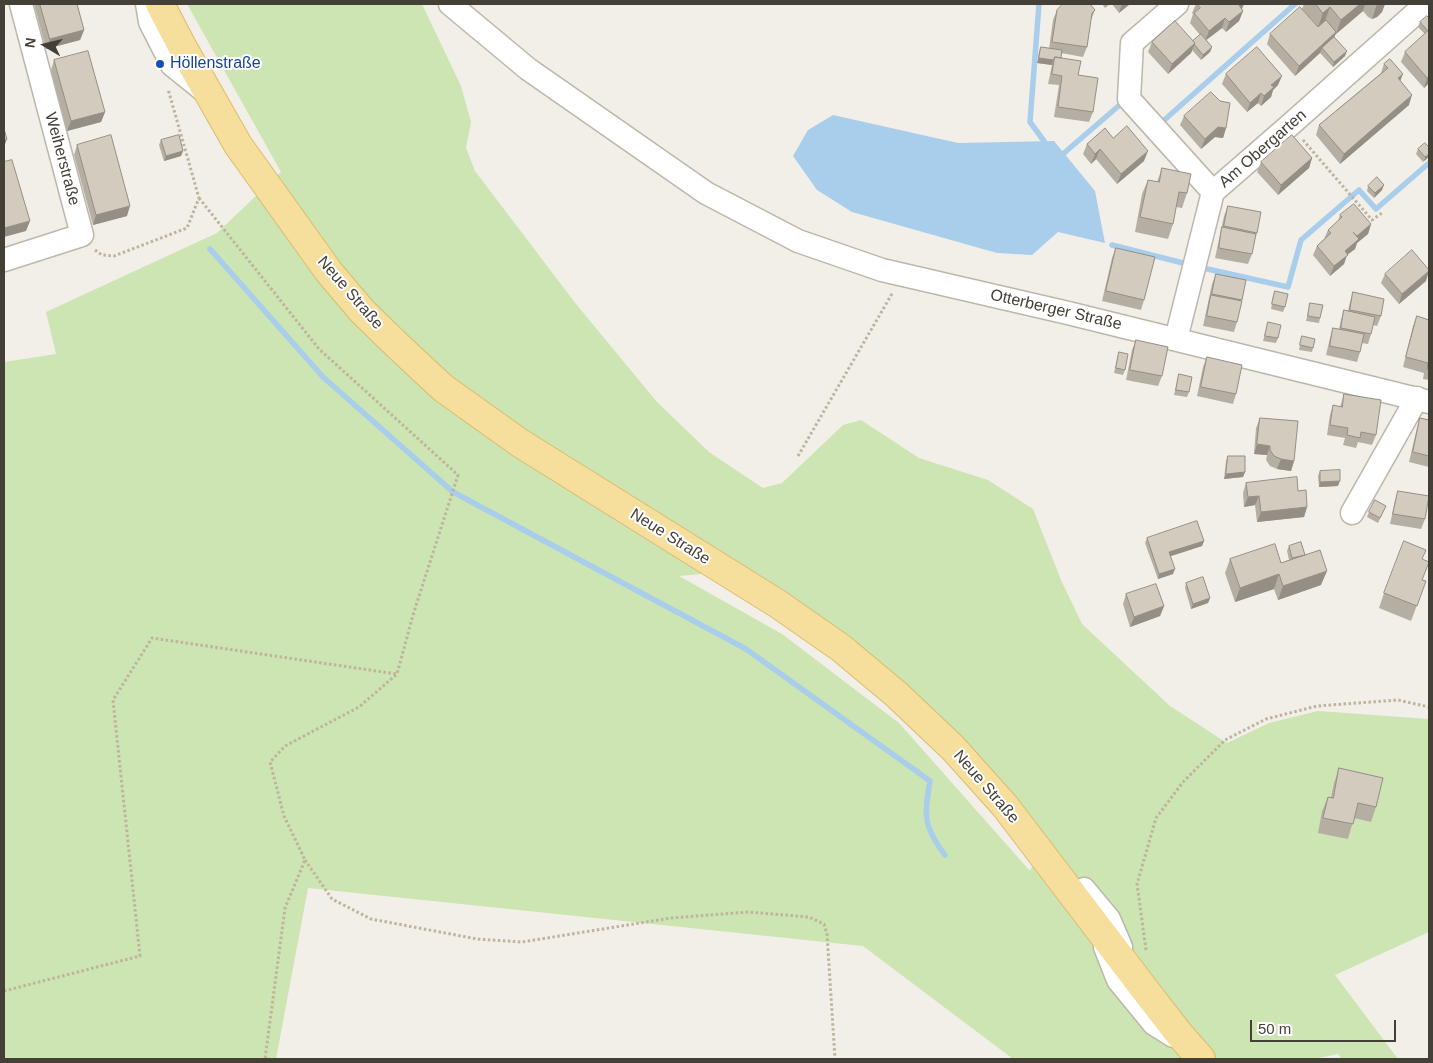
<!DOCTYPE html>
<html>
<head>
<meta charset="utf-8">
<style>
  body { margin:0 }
  #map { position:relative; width:1433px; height:1063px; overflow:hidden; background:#f2efe8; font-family:Arial,sans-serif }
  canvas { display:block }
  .frame { position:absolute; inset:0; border:5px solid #454037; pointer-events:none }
  .north { position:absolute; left:20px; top:20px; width:50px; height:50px; -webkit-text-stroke:4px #fff; paint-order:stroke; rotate:279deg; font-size:14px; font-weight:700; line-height:20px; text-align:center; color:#454037 }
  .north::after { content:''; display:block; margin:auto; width:18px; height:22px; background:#454037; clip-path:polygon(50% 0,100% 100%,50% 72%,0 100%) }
  .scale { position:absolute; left:1250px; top:1020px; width:146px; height:22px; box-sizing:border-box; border:2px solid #454037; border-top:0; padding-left:6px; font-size:15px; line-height:18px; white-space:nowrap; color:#454037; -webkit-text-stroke:4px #fff; paint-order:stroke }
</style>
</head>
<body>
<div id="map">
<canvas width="1433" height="1063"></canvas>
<div class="frame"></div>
<div class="north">N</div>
<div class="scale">50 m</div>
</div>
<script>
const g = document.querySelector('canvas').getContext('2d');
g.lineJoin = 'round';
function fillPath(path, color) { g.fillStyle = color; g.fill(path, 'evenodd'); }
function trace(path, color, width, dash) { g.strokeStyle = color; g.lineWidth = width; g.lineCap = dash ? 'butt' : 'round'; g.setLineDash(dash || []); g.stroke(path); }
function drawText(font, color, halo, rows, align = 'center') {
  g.font = font + ' Arial,sans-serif'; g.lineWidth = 4; g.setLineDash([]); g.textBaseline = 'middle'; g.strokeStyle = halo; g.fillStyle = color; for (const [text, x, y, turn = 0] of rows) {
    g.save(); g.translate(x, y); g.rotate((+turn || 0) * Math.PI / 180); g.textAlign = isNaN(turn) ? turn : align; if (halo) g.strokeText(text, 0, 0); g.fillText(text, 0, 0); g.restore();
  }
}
fillPath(new Path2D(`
  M187,4H422L461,86L471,122L466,148L475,171L576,304L657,402L709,452L763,488L782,483L843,425L861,420L919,458L988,480L1033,509L1061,580L1082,624L1170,706L1227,743L1269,723L1318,711L1429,719V932L1335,975L1398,1059H1342L1338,1054L1314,1059H1013L863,946L308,888L276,1059H4V362L56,354L46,312L217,233L281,172ZM745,570L1044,842L1030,871L899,723L782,634L679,576Z`), '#cde4b3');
fillPath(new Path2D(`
  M833,115L958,143L1054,141L1095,191L1105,243L1058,232L1032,255L997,253L852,212L817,190L793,156L808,130Z`), '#a8ceeb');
trace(new Path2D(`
  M1039,4L1030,122L1044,141
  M1162,122L1295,4
  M1064,153L1122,103
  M1112,245L1183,263
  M210,249L323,377L453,492L746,649L930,781C924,815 923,826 945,855
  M1203,268L1288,287L1301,240L1359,190L1376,209L1429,163`), '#a8ceeb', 5.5);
const minor = new Path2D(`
  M147,4L150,22L172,65L203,90
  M450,4L528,69L706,193L798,241L882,270L1068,313L1429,402
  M1177,4L1132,43L1129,99L1213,192
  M4,260L82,235L21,4
  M1176,339L1213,192L1290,125L1426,4
  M1352,513L1417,398
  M1084,889L1109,919L1121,947
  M1105,947L1118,980L1154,1024L1173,1036`);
const major = new Path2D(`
  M160,4L184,50L238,145L329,272L362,311L399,347L443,388L520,443L778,604L841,648L896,694L953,748L1005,806L1152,999L1180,1035L1201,1059`);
trace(minor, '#bdb7ab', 25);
trace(major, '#dbbc6d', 30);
trace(new Path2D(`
  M1303,140L1372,220L1382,213
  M199,198L319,349L458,475L413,615L397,674L359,707L285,746L270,762L284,816L305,860L285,908L265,1059
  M95,250L102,255L114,256L187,228L199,198L168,89
  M798,456L893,292
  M305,860L332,899L371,919L477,939L522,942L671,918L748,912L809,917L824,924L827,934L835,1059
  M1146,950L1137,884L1156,818L1183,782L1225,740L1266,719L1317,706L1398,700L1429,707
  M4,991L140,956L113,700L152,638L397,674`), '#beb39d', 3, [2.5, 2.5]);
trace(minor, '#fff', 22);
trace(major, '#f6df9c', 28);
fillPath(new Path2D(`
  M34,4H77L84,30L80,40L46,49Z
  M1102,4H1110L1105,8Z
  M1112,4H1130L1119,13Z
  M1196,4H1244L1242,9L1243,11L1239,21L1226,32L1222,28L1206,40L1212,47L1210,52L1201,60L1192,50L1191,53L1168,74L1148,52L1152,42L1193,41L1200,35L1190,23L1193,14L1192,13Z
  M1304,4H1385L1382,12L1377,17L1372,19L1368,17L1363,11L1336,34L1334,37L1345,56L1333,67L1320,53L1295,76L1267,44L1270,34L1318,27L1302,9Z
  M1057,10H1095L1091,20L1087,47L1083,57L1061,53V58L1078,75L1093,112L1089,122L1054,117L1059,85L1048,84L1052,65L1037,63L1039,52L1041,47L1049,49L1053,20Z
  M1429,18V83L1424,88L1401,62L1405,52L1425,34L1418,27L1420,22Z
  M54,60L105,112L101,122L67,131L51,70Z
  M1384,64L1400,81L1409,105L1340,164L1316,135L1319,125L1381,73Z
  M1226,74L1278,85L1273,90L1271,97L1261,106L1258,103L1247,112L1222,84Z
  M1220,101L1226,128L1223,138L1215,137L1201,149L1180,125L1184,116Z
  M1113,138L1144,161L1117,184L1096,159L1091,164L1083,154L1087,144Z
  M161,140L183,151L181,156L164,161L159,145Z
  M77,145L127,216L93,225L74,155Z
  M1429,147L1423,162L1416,154L1418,149Z
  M1312,158L1309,168L1278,195L1257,172L1261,162Z
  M1162,168L1187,193L1182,208L1176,207L1173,224L1168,239L1135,232L1142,194L1148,180L1157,182Z
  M1368,186L1382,190L1374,198L1367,191Z
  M1228,206L1257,233L1255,238L1252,254L1248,264L1215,258L1224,216Z
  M1340,215L1371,224L1368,234L1357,243L1355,249L1347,255L1344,264L1330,276L1313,255L1317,246L1324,239L1328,230L1338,221Z
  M1116,248L1144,300L1141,310L1102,301L1112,258Z
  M1216,274L1246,280L1237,322L1234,332L1203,326L1212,284Z
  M1385,274L1426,281L1399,304L1381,283Z
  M1275,291L1285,307L1283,312L1271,309L1273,296Z
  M1353,292L1381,316L1377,326L1373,325L1371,334L1368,344L1362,343L1360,352L1357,362L1326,355L1330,338L1333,328L1339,329L1341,320L1344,310L1348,311L1350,302Z
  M1310,303L1320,318L1319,323L1306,321Z
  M1417,316L1429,320V380L1423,379L1424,373L1403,367L1413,326Z
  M1268,322L1278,338L1276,343L1263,341Z
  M1302,336L1313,348L1312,352L1299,350Z
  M1136,340L1162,376L1158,386L1126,380L1132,350Z
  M1119,352L1125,370L1123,375L1114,373Z
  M1207,357L1236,394L1233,404L1197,396L1203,367Z
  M1179,374L1189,392L1187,397L1174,395Z
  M1344,394L1376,435L1372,445L1358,442L1356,448L1343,445L1345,438L1327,435L1330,415L1333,405L1340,407Z
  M1260,418L1294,461L1291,471L1277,469L1270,466L1266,460L1267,455L1254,454L1256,428Z
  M1420,418L1429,420V467L1409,462L1417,428Z
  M1228,456L1245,472L1243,477L1224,479L1226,461Z
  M1320,471L1338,486L1319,487L1318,476Z
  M1246,483L1298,491L1307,507L1304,517L1257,522L1255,505L1244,507L1243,493Z
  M1398,491L1425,519L1421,529L1390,524L1395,501Z
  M1386,506L1378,523L1367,517L1369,512Z
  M1147,538L1204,541L1202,546L1171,556L1173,574L1158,579L1145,543Z
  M1289,546L1305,555L1321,585L1278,600L1274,589L1235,602L1225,573L1230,559L1281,563L1289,560L1287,551Z
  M1422,559V580L1426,581L1411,621L1379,608L1384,593Z
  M1186,583L1210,598L1208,603L1191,609L1185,588Z
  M1126,594L1164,606L1160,616L1130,627L1123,604Z
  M1339,768L1376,807L1371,822L1354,818L1348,839L1318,833L1322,811L1328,797H1331L1334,783Z`), '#b5afa3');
fillPath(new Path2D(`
  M1122,4H1130L1119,13Z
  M1240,4H1244L1241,10L1239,5Z
  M1360,4H1365L1363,11L1336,34L1341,20Z
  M1377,4H1385L1382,12L1377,17L1372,19Z
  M1330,7L1325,21L1318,27L1323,13Z
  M1243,11L1239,21L1226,32L1229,22Z
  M1225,18L1222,28L1205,41L1209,31Z
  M84,30L80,40L46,49L50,39Z
  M1336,32L1333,42L1322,48L1320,53L1295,76L1299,66Z
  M1195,43L1191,53L1168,74L1172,64Z
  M1212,47L1210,52L1201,60L1203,55Z
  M1347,51L1345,56L1333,67L1334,62Z
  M1039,58L1053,60L1052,65L1037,63Z
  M1403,74L1399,84L1398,78Z
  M1282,76L1278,85L1273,90L1271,97L1261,106L1264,96L1271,85Z
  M1429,76V83L1424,88L1427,78Z
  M1261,93L1258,103L1247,112L1250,103Z
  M1412,95L1409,105L1340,164L1344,154Z
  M105,112L101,122L67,131L71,121Z
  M1218,127L1226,128L1223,138L1215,137L1201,149L1205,139Z
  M7,139L4,147V140Z
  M1100,149L1096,159L1091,164L1095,154Z
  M183,151L181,156L164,161L166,156Z
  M1148,151L1144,161L1117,184L1121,174Z
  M1429,154V157L1423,162L1425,157Z
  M1312,158L1309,168L1278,195L1281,185Z
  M1384,185L1382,190L1374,198L1375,193Z
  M130,206L127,216L93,225L96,215Z
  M30,221L26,231L4,237V228Z
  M1371,224L1368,234L1357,243L1355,249L1347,255L1344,264L1330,276L1334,266L1345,251L1355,242L1357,236Z
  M1429,271L1426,281L1399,304L1402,294Z
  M1257,444L1270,446L1267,455L1254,454Z
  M1281,459L1294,461L1291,471L1277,469Z
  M1245,472L1243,477L1224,479L1226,474Z
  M1340,481L1338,486L1319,487L1320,482Z
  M1259,496L1255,505L1244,507L1248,497Z
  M1307,507L1304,517L1257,522L1261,512Z
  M1204,541L1202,546L1168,557L1169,552Z
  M1175,569L1173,574L1158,579L1159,574Z
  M1327,571L1321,585L1278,600L1283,586Z
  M1279,574L1274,589L1235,602L1240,588Z
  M1210,598L1208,603L1191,609L1193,604Z
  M1164,606L1160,616L1130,627L1134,617Z`), '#948e85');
const building = new Path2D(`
  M40,4H77L84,30L50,39Z
  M1063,4H1090L1095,10L1092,13L1087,47L1052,42L1057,10Z
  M1197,4H1240L1239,5L1243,11L1229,22L1225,18L1209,31L1194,13L1200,8Z
  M1316,4H1360L1341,20L1330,7L1323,13Z
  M1300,7L1318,27L1326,20L1336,32L1299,66L1270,34Z
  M1427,16L1429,18V30L1428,31L1420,22Z
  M1175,21L1195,43L1172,64L1152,42Z
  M1429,30V76L1427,78L1405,52Z
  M1201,34L1212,47L1203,55L1194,44L1195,43L1193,41Z
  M1334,37L1347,51L1334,62L1322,48Z
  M1041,47L1062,50L1061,58L1055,57L1053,60L1039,58Z
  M1257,47L1282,76L1271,85L1274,87L1264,96L1261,93L1250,103L1226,74Z
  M88,51L105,112L71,121L54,60Z
  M1055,57L1081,61L1078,75L1098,78L1093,112L1058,107L1062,76L1052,74Z
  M1390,59L1403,74L1398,78L1412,95L1344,154L1319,125L1388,68L1384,64Z
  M1211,92L1220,101L1230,103L1226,128L1218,127L1205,139L1184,116Z
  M1127,126L1148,151L1121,174L1100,149L1095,154L1087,144L1105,128L1113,138Z
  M4,129L7,139L4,140Z
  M111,135L130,206L96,215L77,145Z
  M179,135L183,151L166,156L161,140Z
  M1292,135L1312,158L1281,185L1261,162Z
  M1425,143L1429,147V154L1425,157L1418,149Z
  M12,160L30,221L4,228V162Z
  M1162,168L1191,174L1187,193L1179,192L1173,224L1140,217L1148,180L1159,182Z
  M1377,177L1384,185L1375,193L1368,186Z
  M1354,204L1371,224L1357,236L1353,232L1359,239L1345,251L1348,255L1334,266L1317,246L1331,233L1328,230L1342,217L1340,215Z
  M1228,206L1261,212L1257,233L1224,226Z
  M1222,227L1256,234L1252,254L1219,248Z
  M1116,248L1155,257L1144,300L1106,291Z
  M1412,250L1429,270V271L1402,294L1385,274Z
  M1216,274L1246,280L1242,300L1212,294Z
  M1275,291L1288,294L1285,307L1272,304Z
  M1353,292L1384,299L1381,316L1350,310Z
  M1211,295L1242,301L1237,322L1207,316Z
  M1310,303L1323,305L1320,318L1308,316Z
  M1344,310L1375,317L1371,334L1341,328Z
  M1417,316L1429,320V369H1427L1428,363L1406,357Z
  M1268,322L1281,325L1278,338L1265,336Z
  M1333,328L1364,334L1360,352L1330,346Z
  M1302,336L1315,339L1313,348L1300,345Z
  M1136,340L1168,347L1162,376L1130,370Z
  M1119,352L1128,354L1125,370L1116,368Z
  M1207,357L1242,365L1236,394L1201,387Z
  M1179,374L1192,377L1189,392L1176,390Z
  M1344,394L1381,400L1376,435L1361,432L1360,438L1347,435L1348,428L1330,425L1333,405L1342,407Z
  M1260,418L1298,421L1294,461L1281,459L1274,456L1270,450V446L1257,444Z
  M1420,418L1429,420V456L1413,452Z
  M1228,456H1245V472L1226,474Z
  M1340,470V481L1320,482V471Z
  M1297,477L1298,491L1306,490L1307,507L1261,512L1259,496L1248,497L1246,483Z
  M1398,491L1429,496L1425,519L1393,514Z
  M1375,500L1386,506L1380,518L1369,512Z
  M1197,521L1204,541L1169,552L1175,569L1159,574L1147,538Z
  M1404,541L1426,550L1422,559L1429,562L1422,580L1426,581L1417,606L1384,593Z
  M1301,542L1305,555L1292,558L1289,546Z
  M1275,544L1281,563L1320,550L1327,571L1283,586L1279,574L1240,588L1230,559Z
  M1203,577L1210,598L1193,604L1186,583Z
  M1156,584L1164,606L1134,617L1126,594Z
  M1339,768L1383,778L1376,807L1358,803L1353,824L1323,818L1328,797L1333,798Z`);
fillPath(building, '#d3cbbe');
trace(building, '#948e85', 1);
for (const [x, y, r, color] of [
  [160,64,5,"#1a4fb4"]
]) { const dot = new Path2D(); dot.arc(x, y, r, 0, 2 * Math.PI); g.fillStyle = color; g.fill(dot); trace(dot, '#fff', 2); }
drawText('16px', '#164399', '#fff', [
  ["Höllenstraße",170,64]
], 'left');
drawText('16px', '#454037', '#fff', [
  ["Am Obergarten",1263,149,-41],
  ["Weiherstraße",62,159,75],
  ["Neue Straße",350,293,49],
  ["Otterberger Straße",1056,310,13],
  ["Neue Straße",670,537,32],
  ["Neue Straße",986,787,49]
]);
</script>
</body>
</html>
